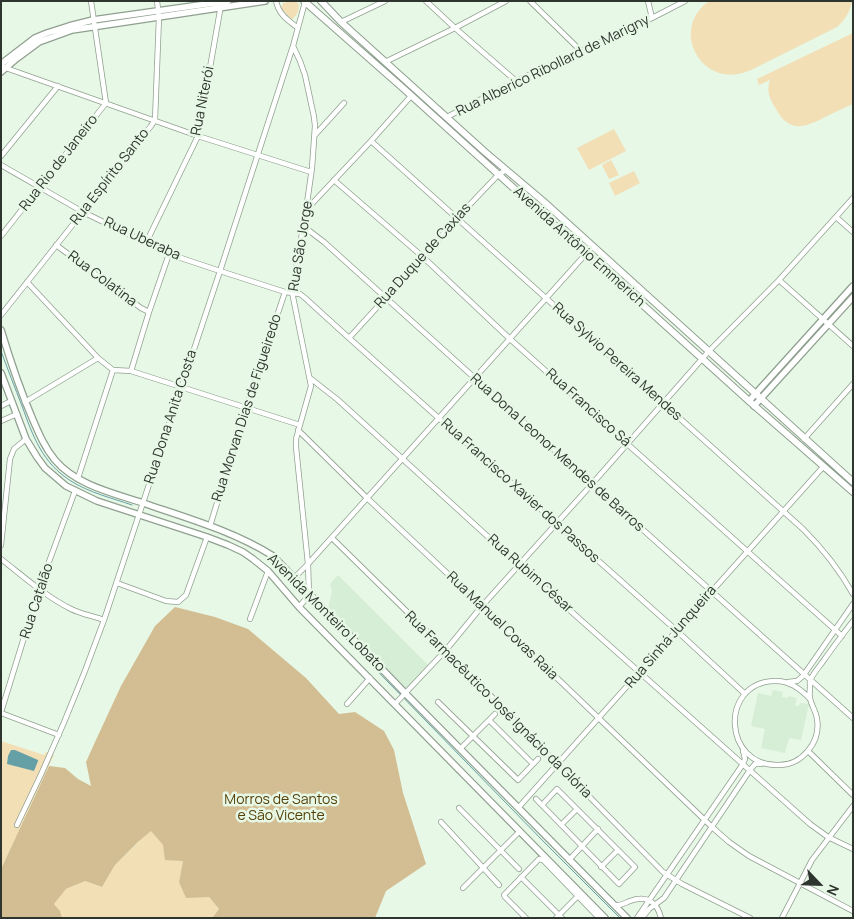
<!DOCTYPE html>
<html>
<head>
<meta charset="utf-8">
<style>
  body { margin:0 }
  #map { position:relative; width:854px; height:919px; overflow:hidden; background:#e7f8e6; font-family:Manrope,sans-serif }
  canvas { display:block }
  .frame { position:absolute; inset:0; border:2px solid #2e352e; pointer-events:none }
  .north { position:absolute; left:794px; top:859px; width:50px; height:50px; -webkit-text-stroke:4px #e7f8e6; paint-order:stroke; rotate:114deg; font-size:14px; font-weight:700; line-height:20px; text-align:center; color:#2e352e }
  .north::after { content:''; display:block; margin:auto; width:18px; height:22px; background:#2e352e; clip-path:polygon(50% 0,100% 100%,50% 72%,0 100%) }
</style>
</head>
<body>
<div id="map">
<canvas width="854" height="919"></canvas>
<div class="frame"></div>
<div class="north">N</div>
</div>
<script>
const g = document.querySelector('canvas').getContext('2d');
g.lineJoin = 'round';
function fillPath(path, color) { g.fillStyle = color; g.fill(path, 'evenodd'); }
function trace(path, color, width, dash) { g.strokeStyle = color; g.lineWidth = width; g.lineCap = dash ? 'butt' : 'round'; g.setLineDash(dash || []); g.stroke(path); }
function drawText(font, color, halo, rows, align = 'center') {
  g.font = font + ' Manrope,sans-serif'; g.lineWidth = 5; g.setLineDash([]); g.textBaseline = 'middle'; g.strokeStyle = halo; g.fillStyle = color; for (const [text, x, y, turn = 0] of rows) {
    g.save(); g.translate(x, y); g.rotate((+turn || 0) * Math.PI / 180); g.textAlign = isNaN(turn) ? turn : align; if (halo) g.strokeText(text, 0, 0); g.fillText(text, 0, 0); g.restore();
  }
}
fillPath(new Path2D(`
  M338,575L429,666L406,690L328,609L332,591L330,584Z
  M773,690L783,692L782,697L788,698V696L797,698L795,705L799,706L800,703L809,704L801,740L789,738L785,753L761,748L765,729L751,726L758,693L771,696Z`), '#d6edd6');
fillPath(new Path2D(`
  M291,1L297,2L299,5L298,12L294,18L291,19L281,8L283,3Z
  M709,1H852C850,12 845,20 837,27L751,70C703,92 668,30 709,1Z
  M853,33V104C843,108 834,113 825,117C804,128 789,133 776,109C770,99 766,92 770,80L759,85L757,79Z
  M614,129L626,151L589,170L577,148Z
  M611,160L619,175L609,179L602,165Z
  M634,171L640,183L615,196L609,183Z
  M1,741L44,755L46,752L54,755L1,869Z
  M151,830L163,845L183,861L179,882L209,897L219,909L212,918H62L60,911L54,904L66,889L85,881L102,887L115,865Z`), '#f3dfb6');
fillPath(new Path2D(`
  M175,607L215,617L248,629L306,678L339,714L355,712L384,731L394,750L403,793L426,864L386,891L375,918H212L219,909L209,897L186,898L179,882L183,861L165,860L163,845L151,831L138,842L115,865L102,887L85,881L66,889L54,904L60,911L62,918H1V869L49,766L65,768L78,779L91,786L86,762L95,742L121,686L155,626Z`), '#d3be93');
fillPath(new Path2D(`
  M11,750H15L38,760V761L34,771L7,764L8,756Z`), '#66a0a7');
trace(new Path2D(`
  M1,351C8,370 15,388 22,406C33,436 42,463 71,481C90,493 112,498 132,505
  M310,602L546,844L620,918`), '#66a0a7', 1);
const street = new Path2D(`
  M276,1C279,15 288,20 298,28
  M426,1L455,28L516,81
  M530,1L581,51
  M648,1L652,18
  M341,22L385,1
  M293,46L300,61L305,75L314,117L315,126L312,168L306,210L292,292L311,386L296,439V447L308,564L309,595L299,607
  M385,62L455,28L506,1
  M3,67L198,136L311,172
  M447,117L516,81L652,18L685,1
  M315,135L344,103
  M371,141L803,529C823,549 839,569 853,594
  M1,156L58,86
  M1,165L83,212L169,254L220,271L285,292L300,294L305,298L349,338L677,631L745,694
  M334,180L423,257L510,339L842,636
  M307,209L371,141L411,96
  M836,217L853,232
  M303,226L324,242L612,502L853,718
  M1,236L106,103L91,1
  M146,243L198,136L221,5
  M56,245L141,308L149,312
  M779,280L853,346
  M27,282L98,358L113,370L131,371L300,425
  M1,315L151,126L155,120L159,17L157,1
  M349,338L423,257L457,218L498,175L506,170
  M131,371L149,312L169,254
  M310,378L338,400L519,565L810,824L828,837L853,849
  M25,402L98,358
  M1,406L11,401
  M1,421L17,414
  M298,430L367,498L482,606L712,827L729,842L749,856L853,911
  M804,439L853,384
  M78,478L113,370
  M210,526L246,408L285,292
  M332,538L446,650L663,872L682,884L750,918
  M1,545L10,459L14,449L26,439
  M1,559C23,576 45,596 71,609C81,614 93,616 104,620
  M294,578L308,564L592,247
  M117,583L166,601L178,602L186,595L207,537
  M250,619L268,571
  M788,682L797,681L803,676L853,604
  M810,699C800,688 789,680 774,681C719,683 723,767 779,765C802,765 821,742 817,719C816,711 811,705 810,698C809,694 810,690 810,686C810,683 809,681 811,679C814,672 820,666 824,660C833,647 843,634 853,621
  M438,702L518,780L538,759
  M347,704L370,678
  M395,704L446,650L482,606L592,484L709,351L779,280L853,198
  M1,712L39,589L75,491
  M1,713L59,735
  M489,720L533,764
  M460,749L495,714
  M808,751L853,795
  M536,799L619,884L635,867L618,850
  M542,805L557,789L618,850L601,867
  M459,808L519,869
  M518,808L823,467
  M441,822L499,885
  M17,825C50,758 79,690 104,620L220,271L293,46L305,2
  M561,825L577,809
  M569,860L598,829
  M521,877L562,918
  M463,888L520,831
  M614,905C621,906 625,903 630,901C646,895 657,901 661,918
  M526,918L505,897L504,895L539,859L543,860L599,918
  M556,918L578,896
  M637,918L743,764L745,759L743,751
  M642,918L649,909L664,898L750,770L755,764H761
  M782,918L812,860L853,806`);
const secondary = new Path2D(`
  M1,64L35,38L47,33L69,26L93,20L228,1
  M1,72L16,59L39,42L72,30L265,1
  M1,330C10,360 20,390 33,420C39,434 45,448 55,460C76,485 113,493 143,503C187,518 233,531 273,556L405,693L627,918
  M1,373L26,439L37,457L45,468L66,486L97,501L207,537L228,545L243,552L253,559L268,571L299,607L605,918
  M749,401L853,286
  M754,406L853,297`);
const primary = new Path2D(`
  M304,1L404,89L749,401L853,492
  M321,1L341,22L485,152L543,201L853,482`);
trace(street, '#90a090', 6);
trace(secondary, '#90a090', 8);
trace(primary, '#90a090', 8);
trace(street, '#fff', 4.5);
trace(secondary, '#fff', 5.5);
trace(primary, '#fff', 6);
drawText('14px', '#2e352e', '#e7f8e6', [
  ["Rua Alberico Ribollard de Marigny",553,66,-26],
  ["Rua Niterói",203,101,-79],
  ["Rua Rio de Janeiro",59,163,-52],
  ["Rua Espírito Santo",110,177,-52],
  ["Rua Uberaba",142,239,25],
  ["Rua São Jorge",301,246,-81],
  ["Avenida Antônio Emmerich",579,247,42],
  ["Rua Duque de Caxias",423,256,-48],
  ["Rua Colatina",102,279,37],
  ["Rua Sylvio Pereira Mendes",617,362,42],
  ["Rua Morvan Dias de Figueiredo",247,408,-72],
  ["Rua Francisco Sá",588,408,42],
  ["Rua Dona Anita Costa",171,417,-72],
  ["Rua Dona Leonor Mendes de Barros",557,453,42],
  ["Rua Francisco Xavier dos Passos",520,491,42],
  ["Rua Rubim César",530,574,42],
  ["Rua Catalão",37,601,-72],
  ["Avenida Monteiro Lobato",326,613,45],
  ["Rua Manuel Covas Raia",502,626,44],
  ["Rua Sinhá Junqueira",671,637,-49],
  ["Rua Farmacêutico José Ignácio da Glória",498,705,45]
]);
drawText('14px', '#553f08', '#e7f8e6', [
  ["Morros de Santos",281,800],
  ["e São Vicente",281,816]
]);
</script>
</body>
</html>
